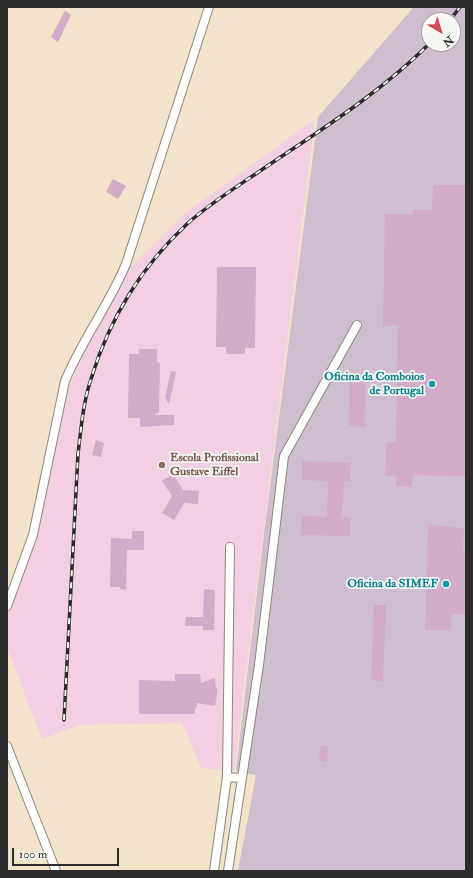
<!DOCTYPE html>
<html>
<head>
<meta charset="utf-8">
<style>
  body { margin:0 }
  #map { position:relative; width:473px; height:878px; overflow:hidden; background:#f2e3ca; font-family:"IM FELL Double Pica",serif }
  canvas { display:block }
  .frame { position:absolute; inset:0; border:8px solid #2b2b2b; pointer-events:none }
  .north { position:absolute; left:421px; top:12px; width:40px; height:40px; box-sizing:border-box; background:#f6f6f2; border:1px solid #a5a5a2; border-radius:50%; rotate:142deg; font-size:11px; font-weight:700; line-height:16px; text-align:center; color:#2b2b2b }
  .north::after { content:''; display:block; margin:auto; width:14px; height:18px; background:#d1495b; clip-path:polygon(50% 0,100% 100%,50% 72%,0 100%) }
  .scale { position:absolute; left:12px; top:848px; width:107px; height:18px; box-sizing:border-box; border:2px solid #2b2b2b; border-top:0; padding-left:5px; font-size:12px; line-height:14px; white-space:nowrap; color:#2b2b2b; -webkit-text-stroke:3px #f6f6f2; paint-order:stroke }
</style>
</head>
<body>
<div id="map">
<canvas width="473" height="878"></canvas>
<div class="frame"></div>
<div class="north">N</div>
<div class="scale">100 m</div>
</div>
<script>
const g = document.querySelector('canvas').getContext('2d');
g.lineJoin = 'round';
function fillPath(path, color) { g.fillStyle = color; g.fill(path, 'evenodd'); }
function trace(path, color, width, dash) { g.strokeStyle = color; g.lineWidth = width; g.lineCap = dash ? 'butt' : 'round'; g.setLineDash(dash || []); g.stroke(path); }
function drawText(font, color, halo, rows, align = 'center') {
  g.font = font + ' "IM FELL Double Pica",serif'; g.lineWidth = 3.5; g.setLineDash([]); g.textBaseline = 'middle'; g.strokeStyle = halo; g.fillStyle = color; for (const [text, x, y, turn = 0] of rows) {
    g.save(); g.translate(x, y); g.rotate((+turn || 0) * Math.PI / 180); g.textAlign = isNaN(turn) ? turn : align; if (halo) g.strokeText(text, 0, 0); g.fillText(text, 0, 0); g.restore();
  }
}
fillPath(new Path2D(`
  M315,119L253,612L234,771L201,768L182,723L80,725L42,739L7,648V610L38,532L66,398L79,360L130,268L184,214Z`), '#f2cfe2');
fillPath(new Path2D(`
  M414,7H466V871H238L256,775L236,771L263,542L318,117ZM429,20H453V44H429Z`), '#cfbdd0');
fillPath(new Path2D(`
  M65,11L71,15L58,42L51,37Z
  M113,179L126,186L118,199L106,192Z
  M433,185H466V476L413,475L412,487L396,486V476H385L386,442H396L398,326H383L385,214H413V210H432Z
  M217,267H256L255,348H245V354H226V347H216Z
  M139,349H157V362L160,363L159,412L154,415H174V425L140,427V418H128L129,354H139Z
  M171,371L176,372L169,404L165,398Z
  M350,372L366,373L365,427L349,426Z
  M96,440L104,443L101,457L92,455Z
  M302,461L351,463L350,481H344L342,518H350V536L301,535L302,516L327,517L328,481L302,480Z
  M173,474L183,490L199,491L198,504L184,503L174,520L162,513L172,496L162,481Z
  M428,525L464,528L463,554H466V614H451L450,630H425Z
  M132,531H144V550H127L126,590L120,589V587H110L111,538L132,539Z
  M204,589L215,590L214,630H203V626H185L186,617H203Z
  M374,605H386L383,681L371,680Z
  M175,674H200L201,683L215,678L216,688L218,689L215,706L197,703L194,714H139V680L175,681Z
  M321,745L329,746L326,762L319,760Z`), '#d2abc9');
const minor = new Path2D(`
  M7,606L33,535L65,381C82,340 109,305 126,264L209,7
  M7,746L56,871
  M227,777L230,547
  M214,871L227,777L241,778
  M228,871L259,665L284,456L357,325`);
trace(minor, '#8e877a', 10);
trace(minor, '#fff', 8);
const rail = new Path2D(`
  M450,20L460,7
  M64,720L78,454C81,429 83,403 91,379C109,320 141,267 187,224C209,204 235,188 260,171C319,131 379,94 429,44`);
trace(rail, '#2b2b2b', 3.5);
trace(rail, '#f6f6f2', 2, [6]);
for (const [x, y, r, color] of [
  [432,384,4,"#0f9aa8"],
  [162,465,4,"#8d6e63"],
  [446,584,4,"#0f9aa8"]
]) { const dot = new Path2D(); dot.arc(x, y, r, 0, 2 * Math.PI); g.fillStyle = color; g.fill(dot); trace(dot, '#f6f6f2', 1.5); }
drawText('bold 12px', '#0d838f', '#f6f6f2', [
  ["Oficina da Comboios",424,377],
  ["de Portugal",424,391],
  ["Oficina da SIMEF",438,584]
], 'right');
drawText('bold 12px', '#785e54', '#f6f6f2', [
  ["Escola Profissional",170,458],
  ["Gustave Eiffel",170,472]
], 'left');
</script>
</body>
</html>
